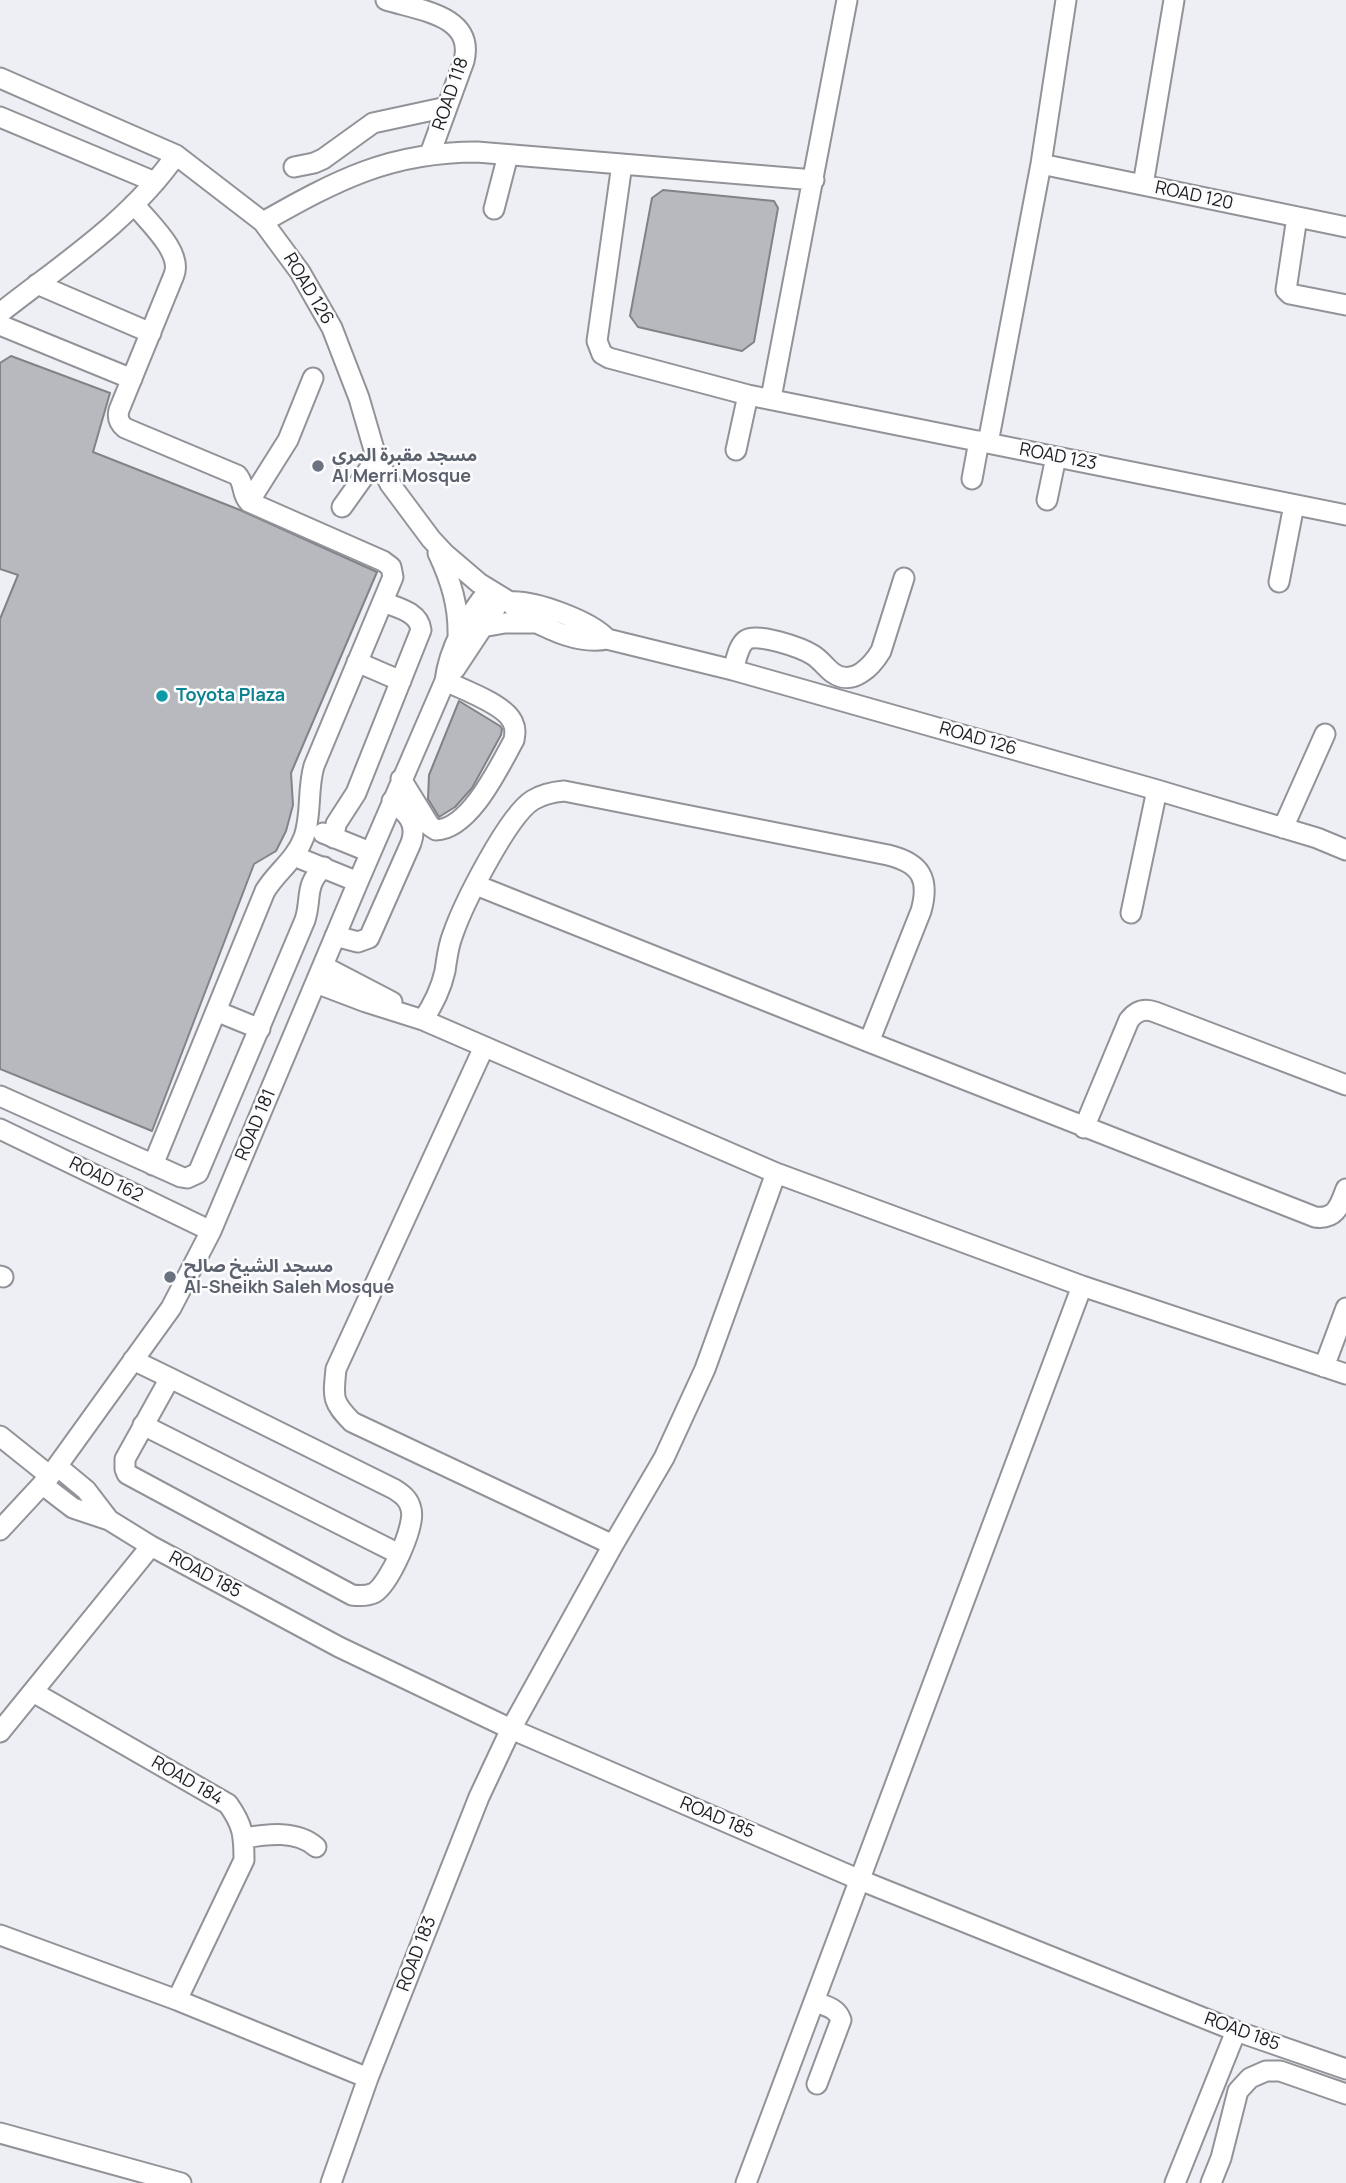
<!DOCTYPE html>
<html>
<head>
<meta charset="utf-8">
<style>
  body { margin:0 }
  canvas { display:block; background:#edeff4 }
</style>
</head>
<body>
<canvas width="1346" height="2183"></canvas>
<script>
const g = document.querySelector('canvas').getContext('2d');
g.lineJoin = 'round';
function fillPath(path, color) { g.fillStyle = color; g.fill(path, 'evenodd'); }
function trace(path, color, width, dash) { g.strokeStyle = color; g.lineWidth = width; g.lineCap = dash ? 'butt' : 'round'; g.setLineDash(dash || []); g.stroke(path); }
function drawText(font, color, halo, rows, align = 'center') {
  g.font = font + ' Manrope,"Noto Sans Arabic",sans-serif'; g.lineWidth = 5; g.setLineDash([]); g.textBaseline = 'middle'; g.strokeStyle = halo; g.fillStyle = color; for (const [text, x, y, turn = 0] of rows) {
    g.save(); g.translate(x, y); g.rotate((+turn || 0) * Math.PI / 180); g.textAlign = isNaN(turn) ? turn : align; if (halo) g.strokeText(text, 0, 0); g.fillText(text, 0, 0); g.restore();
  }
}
const building = new Path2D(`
  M663,190L774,201L778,208L754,342L742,351L638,327L630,316L652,198Z
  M11,356L110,393L93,452L240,510L377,572L291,773L293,805L286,831L276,851L254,864L152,1131L0,1069V619L18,575L0,569V363Z
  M459,701L500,726L502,729L501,735L472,788L455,807L439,817L428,799L429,775Z`);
fillPath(building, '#b8b9be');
trace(building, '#818387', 2);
const minor = new Path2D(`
  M386,0C418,10 475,15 464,61L430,154
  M0,78L176,155L263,222L300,272L332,328L359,398L375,453L390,484L431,539L445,554L479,583L510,602L518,612L525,617C549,629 579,645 607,639L733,670L1157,790L1317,838L1346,850
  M0,117L155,182
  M622,164L597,341L602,354L609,358L748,395L1346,515
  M1041,164L1346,227
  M294,167L314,163L323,159L373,123L447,107
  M1143,185L1174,0
  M134,204C148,222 183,252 174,275L119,410C117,418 119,423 125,428L237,475C245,483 241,494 249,502L383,561L391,567L393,577L314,766C307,790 312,814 304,837C295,861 277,871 265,891L153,1165
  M494,209L508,155
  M1297,217L1286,290L1290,294L1346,305
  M263,222C337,180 390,152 477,152L814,180
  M37,284L151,333
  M0,313C61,265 131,220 176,155
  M0,325L132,379
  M771,398L847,0
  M988,443L1041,164L1066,0
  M736,450L748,395
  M972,479L979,441
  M1047,500L1056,457
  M249,502L288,440L313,378
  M342,507L377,458
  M438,553C451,581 459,606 458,638
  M1279,582L1294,505
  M510,602C534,600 591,621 607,639
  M482,627L505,623H536
  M357,662L401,681
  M455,669L502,598
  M733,670C736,661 738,646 746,640C757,632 802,648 813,655C821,660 826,668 833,673C853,687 872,666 881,651L904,578
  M401,779L430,826L436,830C470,829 499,767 514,740C515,734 516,729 513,723C507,705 462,689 445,681
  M1283,828L1325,734
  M323,833L370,852
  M334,838L336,824L356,793L421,630C419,612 398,608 383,602
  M294,856L358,882
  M476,885L869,1042L1315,1217C1336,1220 1340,1205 1346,1189
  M1131,913L1157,790
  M335,936L358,942L369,938L411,843C418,823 407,813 392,801
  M323,966L392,1002
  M316,983L366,1002L423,1020L776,1173L1082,1286L1346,1374
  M216,1011L260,1029
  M423,1020C433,1005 441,989 445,971C447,958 448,946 453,934C463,905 508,815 533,800C543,794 553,792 564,791L888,855C921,863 930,879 921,911L869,1042
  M0,1096L181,1177L187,1178L198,1173L305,920C312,898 304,885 324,867
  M1084,1128L1129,1020C1136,1011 1144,1008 1155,1012L1346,1085
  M0,1129L211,1231
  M0,1276L3,1277
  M133,1360L170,1378L394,1489C402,1494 409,1499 411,1509C416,1526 389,1584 374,1593C367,1596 359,1596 352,1595L127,1474L125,1469V1459L170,1378
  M1324,1367L1346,1308
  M143,1425L399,1554
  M0,1436L50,1476
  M57,1466L86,1490L109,1520
  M43,1485L73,1508L109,1520L151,1546L339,1647L511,1729L860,1880L1236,2031L1346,2069
  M0,1530L50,1476L171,1308L211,1231L358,882L445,681C449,648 468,615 489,590
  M613,1545L664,1458L705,1369L776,1173
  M33,1692L228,1804C243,1825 244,1835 244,1860L177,2000
  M0,1732L151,1546
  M244,1838C268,1834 297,1830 316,1847
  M0,1935L177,2000L368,2078
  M815,2002C826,2006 837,2008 841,2020L817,2084
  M0,2133L181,2183
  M331,2183L368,2078L479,1797L511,1729L613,1545L352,1422C332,1402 333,1398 336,1369L484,1047
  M746,2183L1082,1286
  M1175,2183L1236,2031
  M1211,2183L1221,2158L1238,2091L1250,2078L1266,2071H1280L1346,2094`);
trace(minor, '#929398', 23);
trace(minor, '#fff', 19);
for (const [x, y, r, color] of [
  [318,466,7,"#6b7280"],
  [162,696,7,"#0f9aa8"],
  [170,1277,7,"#6b7280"]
]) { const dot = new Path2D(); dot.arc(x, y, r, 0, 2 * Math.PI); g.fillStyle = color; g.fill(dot); trace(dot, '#fcfcfe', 2.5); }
drawText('18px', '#1c1d1e', '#fcfcfe', [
  ["ROAD 118",451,94,-71],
  ["ROAD 120",1194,196,12],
  ["ROAD 126",308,289,59],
  ["ROAD 123",1058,457,11],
  ["ROAD 126",978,739,16],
  ["ROAD 181",256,1125,-67],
  ["ROAD 162",106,1180,26],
  ["ROAD 185",205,1575,28],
  ["ROAD 184",187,1781,30],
  ["ROAD 185",717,1818,23],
  ["ROAD 183",417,1954,-69],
  ["ROAD 185",1242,2032,20]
]);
drawText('bold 18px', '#5b616d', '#fcfcfe', [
  ["مسجد مقبرة المري",332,456],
  ["Al Merri Mosque",332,477],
  ["مسجد الشيخ صالح",184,1267],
  ["Al-Sheikh Saleh Mosque",184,1288]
], 'left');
drawText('bold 18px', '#0d838f', '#fcfcfe', [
  ["Toyota Plaza",176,696]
], 'left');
</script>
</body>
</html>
